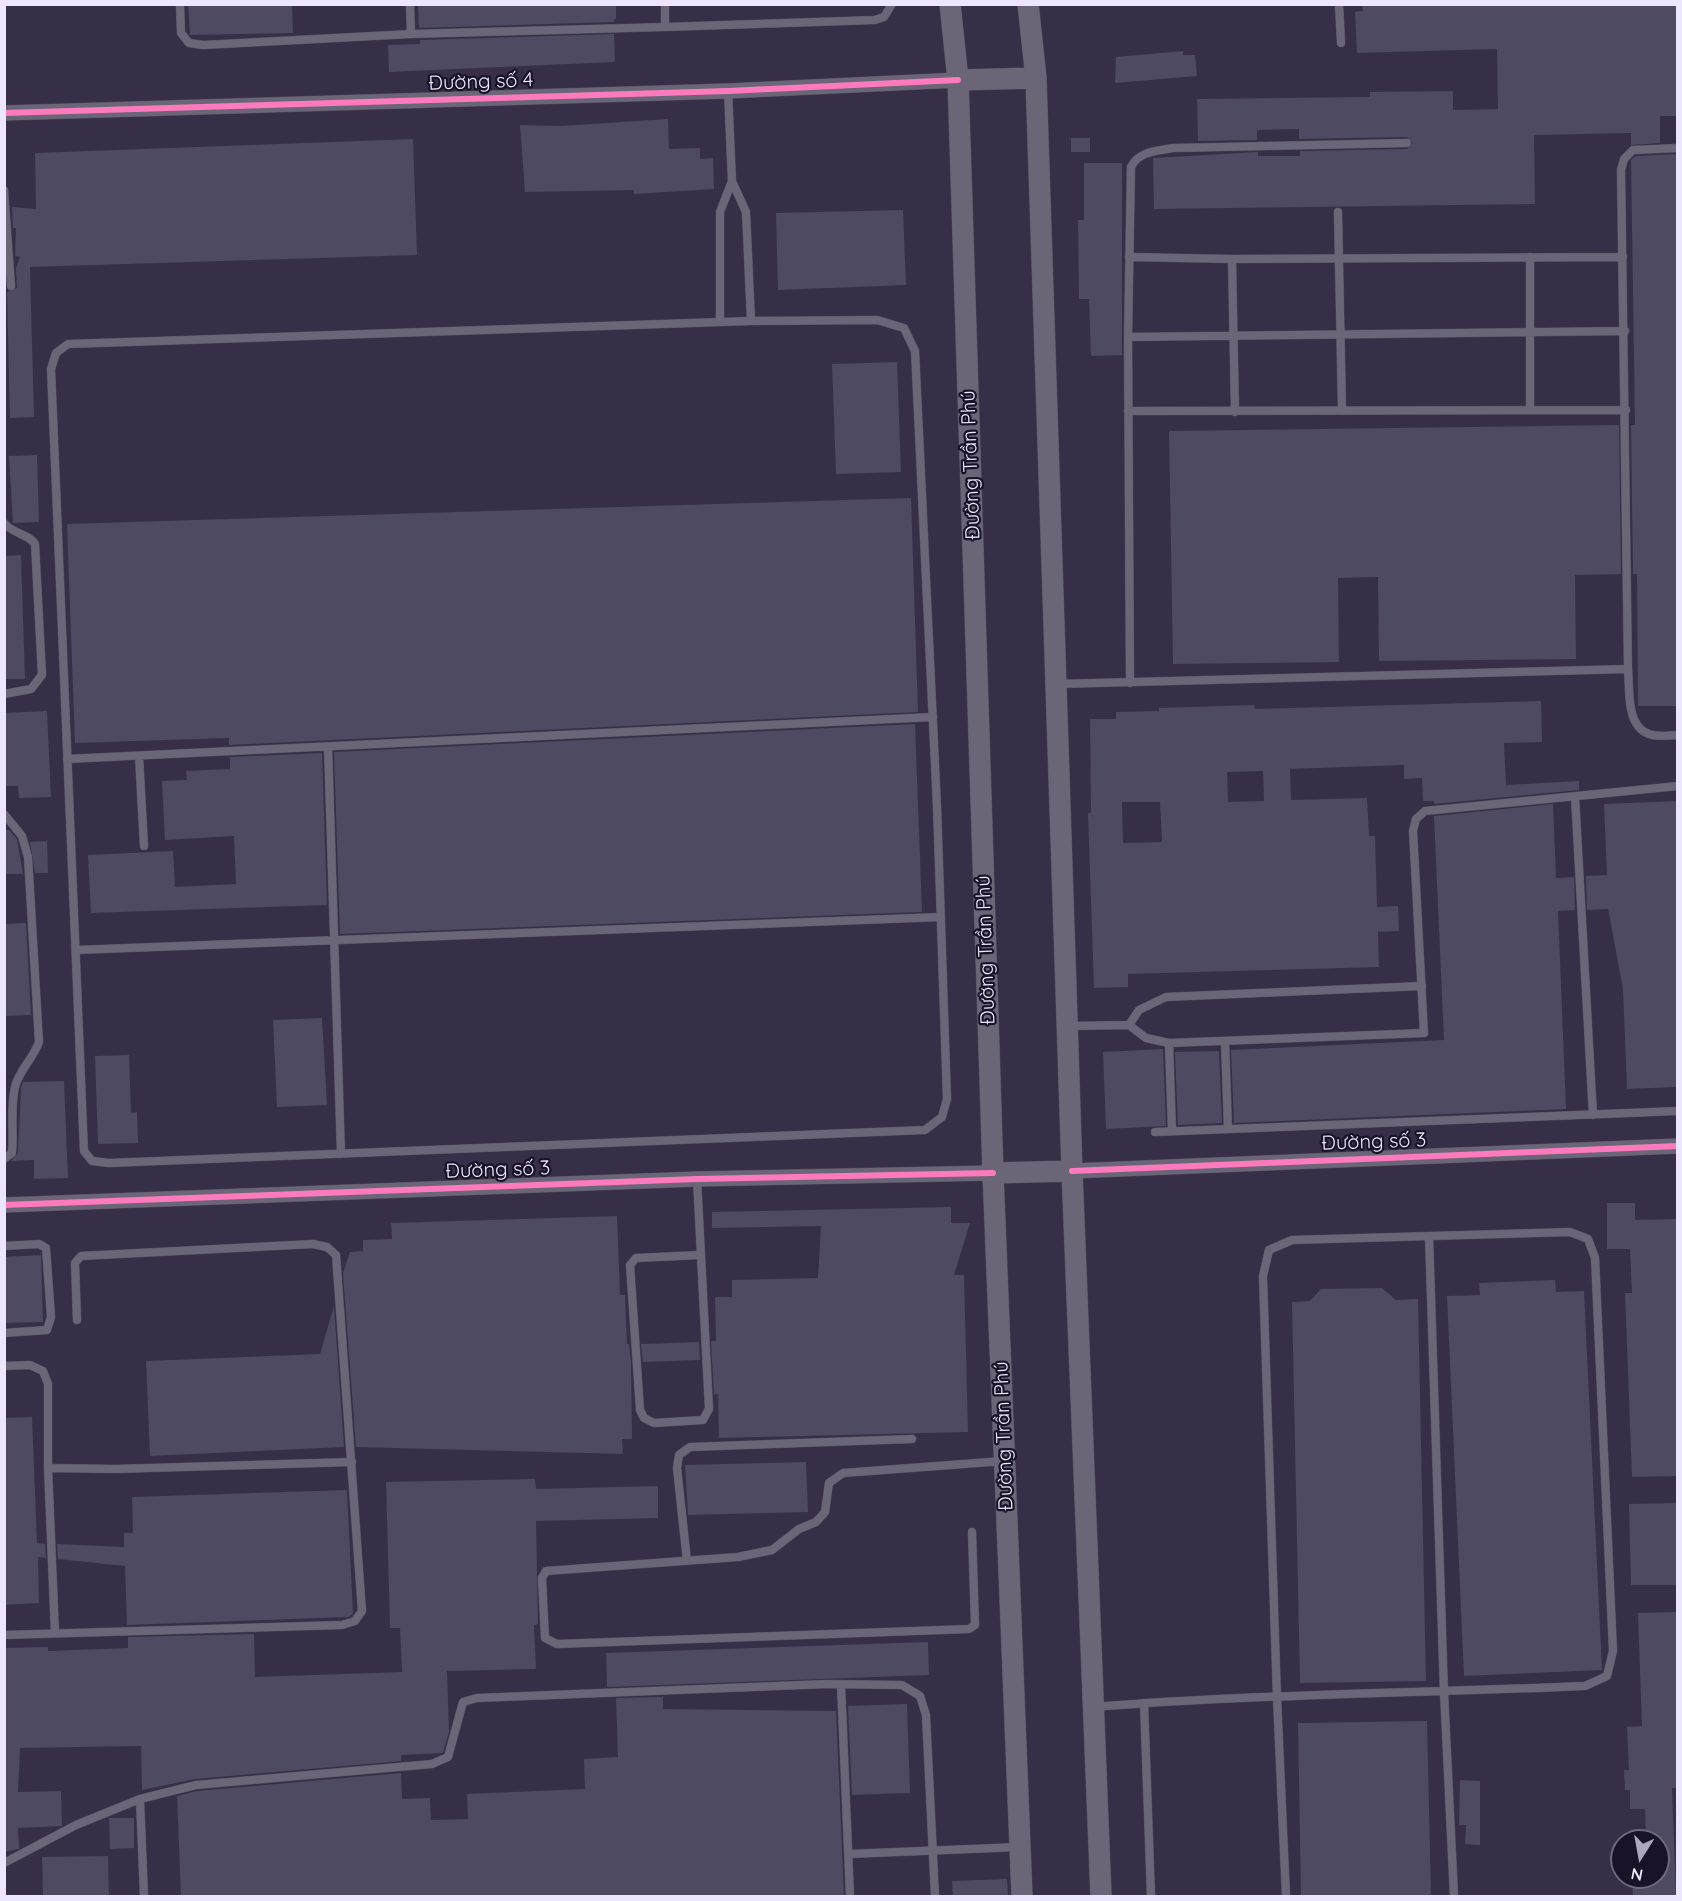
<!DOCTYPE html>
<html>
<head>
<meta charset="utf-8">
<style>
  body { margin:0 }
  #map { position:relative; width:1682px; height:1901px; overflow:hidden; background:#362f47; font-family:Quicksand,sans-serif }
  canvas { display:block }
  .frame { position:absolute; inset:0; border:6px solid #ece7fe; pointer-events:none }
  .north { position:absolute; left:1610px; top:1829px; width:60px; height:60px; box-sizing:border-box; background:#191327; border:2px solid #6d687d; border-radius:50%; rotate:191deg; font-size:16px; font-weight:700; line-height:24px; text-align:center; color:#ece7fe }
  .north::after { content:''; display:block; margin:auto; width:21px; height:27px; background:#aca7be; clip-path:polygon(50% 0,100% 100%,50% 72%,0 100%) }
</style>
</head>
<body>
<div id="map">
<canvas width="1682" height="1901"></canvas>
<div class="frame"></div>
<div class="north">N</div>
</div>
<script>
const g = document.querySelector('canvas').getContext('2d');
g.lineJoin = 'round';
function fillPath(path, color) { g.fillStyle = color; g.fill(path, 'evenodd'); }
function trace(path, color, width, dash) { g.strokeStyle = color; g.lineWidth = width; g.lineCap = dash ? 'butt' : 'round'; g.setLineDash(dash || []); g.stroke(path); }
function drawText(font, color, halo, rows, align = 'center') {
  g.font = font + ' Quicksand,sans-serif'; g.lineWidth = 4.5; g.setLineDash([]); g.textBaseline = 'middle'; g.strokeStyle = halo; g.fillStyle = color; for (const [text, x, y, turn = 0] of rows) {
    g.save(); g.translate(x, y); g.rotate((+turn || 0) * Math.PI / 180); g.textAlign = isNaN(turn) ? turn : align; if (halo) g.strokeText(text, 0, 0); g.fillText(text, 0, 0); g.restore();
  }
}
fillPath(new Path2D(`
  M188,4H292L293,33L190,35Z
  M418,4H616V19H614V22L419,28Z
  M1362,4H1677V116H1660V143L1631,145V133L1534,135L1535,204L1154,209L1153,158L1258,152V156H1300V151L1407,149L1413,143L1407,137L1299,139V129L1257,130V140L1198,141L1197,99L1370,97V92L1453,91V110L1498,109L1497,49L1357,53L1355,12L1363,11Z
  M614,34L615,62L389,72L388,45L420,44V40Z
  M1183,51V55H1195L1197,76L1115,83L1116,57Z
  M668,119L669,149L700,148V159L713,158L714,189L634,194V190L525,192L520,125L561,126Z
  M1071,138H1090V152H1071Z
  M413,139L417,255L30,267L34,417L10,418L7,292L17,288L16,268L20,257L15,256L16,228H13L12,207L36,209L35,153Z
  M1677,154V706H1638L1637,574H1633L1631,425H1635L1631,160L1636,156Z
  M1084,163H1122V355L1091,356L1089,299H1079L1078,220H1084Z
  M903,210L906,285L778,290L776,213Z
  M897,362L901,472L836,474L832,364Z
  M1619,425L1621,574L1575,575L1576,659L1379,661L1378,577L1338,578L1339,662L1173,664L1169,431Z
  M37,455L39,522L13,523L9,456Z
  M911,498L918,712L229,745V738L75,743L67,524Z
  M21,555L25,679H4V556Z
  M1541,701L1542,742L1504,743L1506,785L1579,781V790L1434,804V801H1423L1422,778L1404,779V765L1290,769L1291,800L1367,798L1369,836H1375L1377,907L1398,906L1399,931L1378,932L1379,967L1128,974V987L1094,988L1088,813H1091L1090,719H1116V712L1159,711V708L1254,705L1255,709ZM1263,771L1264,801L1228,802L1227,772ZM1122,802H1160L1162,842L1123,843Z
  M47,711L51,797L19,798L18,786H4V713Z
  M915,724L922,912L340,934L334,752Z
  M322,753L327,905L91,913L88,855L173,851L175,887L236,884L234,836L165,840L162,781L187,780L186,771L230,769V757Z
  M1677,801V1087L1627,1089L1623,989L1608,909L1587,910L1586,876L1607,875L1604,804Z
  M1553,804L1556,878L1574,877L1575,910L1558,911L1566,1109L1234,1123L1231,1050L1444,1040L1434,816Z
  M4,830H9L17,839L23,874H4Z
  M47,841L48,873H35L30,842Z
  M26,923L31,1015L4,1016V924Z
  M322,1018L327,1105L277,1107L273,1020Z
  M1163,1049L1166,1126L1106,1129L1103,1052Z
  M1219,1051L1222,1123L1178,1125L1175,1052Z
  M129,1055L131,1113L137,1112L138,1143L98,1144L95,1056Z
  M64,1081L68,1178L34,1179V1160L11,1161L18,1153L21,1088L23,1082Z
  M1607,1203H1635V1220L1677,1219V1476L1632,1477L1625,1293H1632L1630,1249H1607Z
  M951,1207V1223H970L954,1275H964L968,1432L719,1438L718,1394L714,1395L711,1341H716L715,1297H732V1280L818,1278L821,1226L712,1228V1212Z
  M617,1216L620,1295H625L627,1344H629L631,1362L632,1439H622L623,1454L356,1447L343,1273L350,1252L363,1251V1240L392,1239L391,1223Z
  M41,1255L43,1322L4,1323V1257Z
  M1555,1280L1556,1292L1584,1291L1602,1670L1464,1676L1447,1296L1480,1295L1479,1283Z
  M1382,1288L1396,1300L1418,1299L1426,1681L1300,1683L1292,1302L1310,1301L1321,1289Z
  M334,1306L344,1447L150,1456L146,1361L320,1354Z
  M699,1342L700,1360L643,1362L641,1344Z
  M32,1417L37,1543L45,1544L46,1558L38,1557L39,1603L4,1605V1418Z
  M806,1462L808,1512L688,1515L685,1465Z
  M535,1479L536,1489L658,1486V1518L536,1521L538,1624L534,1625L536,1669L447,1671L449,1731L443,1753L401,1755V1761L195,1779L142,1790L141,1746L20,1748L18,1792L61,1791L62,1826L18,1828L19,1849L4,1852V1648L48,1647V1651L128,1648V1637L254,1634L255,1677L402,1672L400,1628H390L386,1482Z
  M347,1490L353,1614L348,1617L127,1625L125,1566L58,1559L57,1544L124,1547V1533H133L132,1497Z
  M1677,1503V1585H1631L1629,1504Z
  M1677,1612V1788H1672L1676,1896H1633L1632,1877H1658V1841H1646L1645,1809H1630V1790H1625L1624,1770H1629L1627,1727L1642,1726L1638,1613Z
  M928,1642L929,1675L607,1687L606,1653Z
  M663,1697V1709L836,1711L844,1896H181L177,1796L197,1791L401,1773L402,1799L430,1798L431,1820L468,1819L467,1794L585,1789L584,1759L618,1757L616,1698Z
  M907,1704L910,1793L852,1795L848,1706Z
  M1427,1721L1431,1896H1301L1298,1723Z
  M1460,1780L1480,1781V1845L1465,1844L1466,1825H1459Z
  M109,1818H134V1848L110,1849Z
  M108,1856L109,1896H43L42,1857Z
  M1007,1879L1008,1896H953L952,1881Z`), '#4d4a62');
const service = new Path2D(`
  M180,4L181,33L189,43L203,45L411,34L665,27V4
  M410,4L411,34
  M1339,4L1341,43
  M665,27L875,20L884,17L892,4
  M728,91L732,181L746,212L751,321
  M4,190L11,286
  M1338,212L1342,411
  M1129,257L1232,259L1623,257
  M1530,257V410
  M1232,259L1235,412
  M877,320L904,328L915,351L937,806L947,1099L942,1117L925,1130L109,1163L92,1161L84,1151L51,369L56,353L68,344L751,321Z
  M720,322V212L732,181
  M1128,337L1625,331
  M1128,411L1626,410
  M4,523C13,534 29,534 35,544L42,675L31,689L4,694
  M1628,669C1630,690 1625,730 1653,735C1661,737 1670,735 1678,735
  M1130,683L1128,337L1131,167C1139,151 1157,151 1173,148L1407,143
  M1057,684L1628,669L1621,170L1624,159L1633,150L1678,148
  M328,747L341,1154
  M139,756L144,846
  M67,759L933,717
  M1575,797L1593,1115
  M4,814L22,836L28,857L39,1042C33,1059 19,1070 15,1087C10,1107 14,1132 12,1153L4,1159
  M76,950L941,917
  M1129,1025L1146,1038L1169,1043L1424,1033L1413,831L1416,819L1425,811L1678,786
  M1068,1026L1129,1025L1139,1010L1166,997L1422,986
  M1225,1041L1228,1129
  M1169,1043L1172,1131
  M1155,1132L1678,1111
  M697,1179L709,1409L703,1420L654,1423L644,1418L640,1410L630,1265L636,1258L701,1255
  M1429,1236L1444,1692L1454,1896
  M4,1246L39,1244L46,1248L51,1317L47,1330L4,1333
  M4,1366L30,1365L43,1371L48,1384V1468L116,1469L352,1462
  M48,1468L55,1633
  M972,1532L975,1625L969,1629L557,1644L545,1638L542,1578L546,1571L738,1557L772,1550L799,1529L816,1522L825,1512L829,1483L843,1473L1004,1461
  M687,1561L677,1468L679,1455L690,1447L912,1439
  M4,1635L342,1625L355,1621L362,1611L336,1255L327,1247L313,1244L81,1256L75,1263L77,1320
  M841,1685L850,1896
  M1144,1703L1151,1896
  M1094,1707C1257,1694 1422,1693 1585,1686L1607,1676L1613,1651L1595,1258L1588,1239L1570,1232L1292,1240L1269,1250L1263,1276L1277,1698L1286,1896
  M849,1854L1019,1847
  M4,1863L76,1825L140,1799
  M144,1896L140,1799L196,1785L432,1764L448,1757L463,1702L477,1698L827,1684L902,1685L920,1696L926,1715L935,1896`);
const minor = new Path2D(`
  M4,113L728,91L958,80
  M1072,1171L1678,1146
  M4,1205L697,1179L993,1173`);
const secondary = new Path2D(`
  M950,4L958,80L993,1173L1022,1896
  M1028,4L1036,78L1072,1171L1101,1896
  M958,80L1036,78
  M993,1173L1072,1171`);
trace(service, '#504a5d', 9);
trace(minor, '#504a5d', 16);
trace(secondary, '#504a5d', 22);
trace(service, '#6a6577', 8);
trace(minor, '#6a6577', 15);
trace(secondary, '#6a6577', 21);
trace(new Path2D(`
  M4,113L728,91L958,80
  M1072,1171L1678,1146
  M4,1205L697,1179L993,1173`), '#fd7abc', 6);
drawText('20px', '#ece7fe', '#191327', [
  ["Đường số 4",481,82,-2],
  ["Đường Trần Phú",971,465,-92],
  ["Đường Trần Phú",986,950,-92],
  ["Đường số 3",1374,1142,-2],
  ["Đường số 3",498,1170,-2],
  ["Đường Trần Phú",1004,1436,-92]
]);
</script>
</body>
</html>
